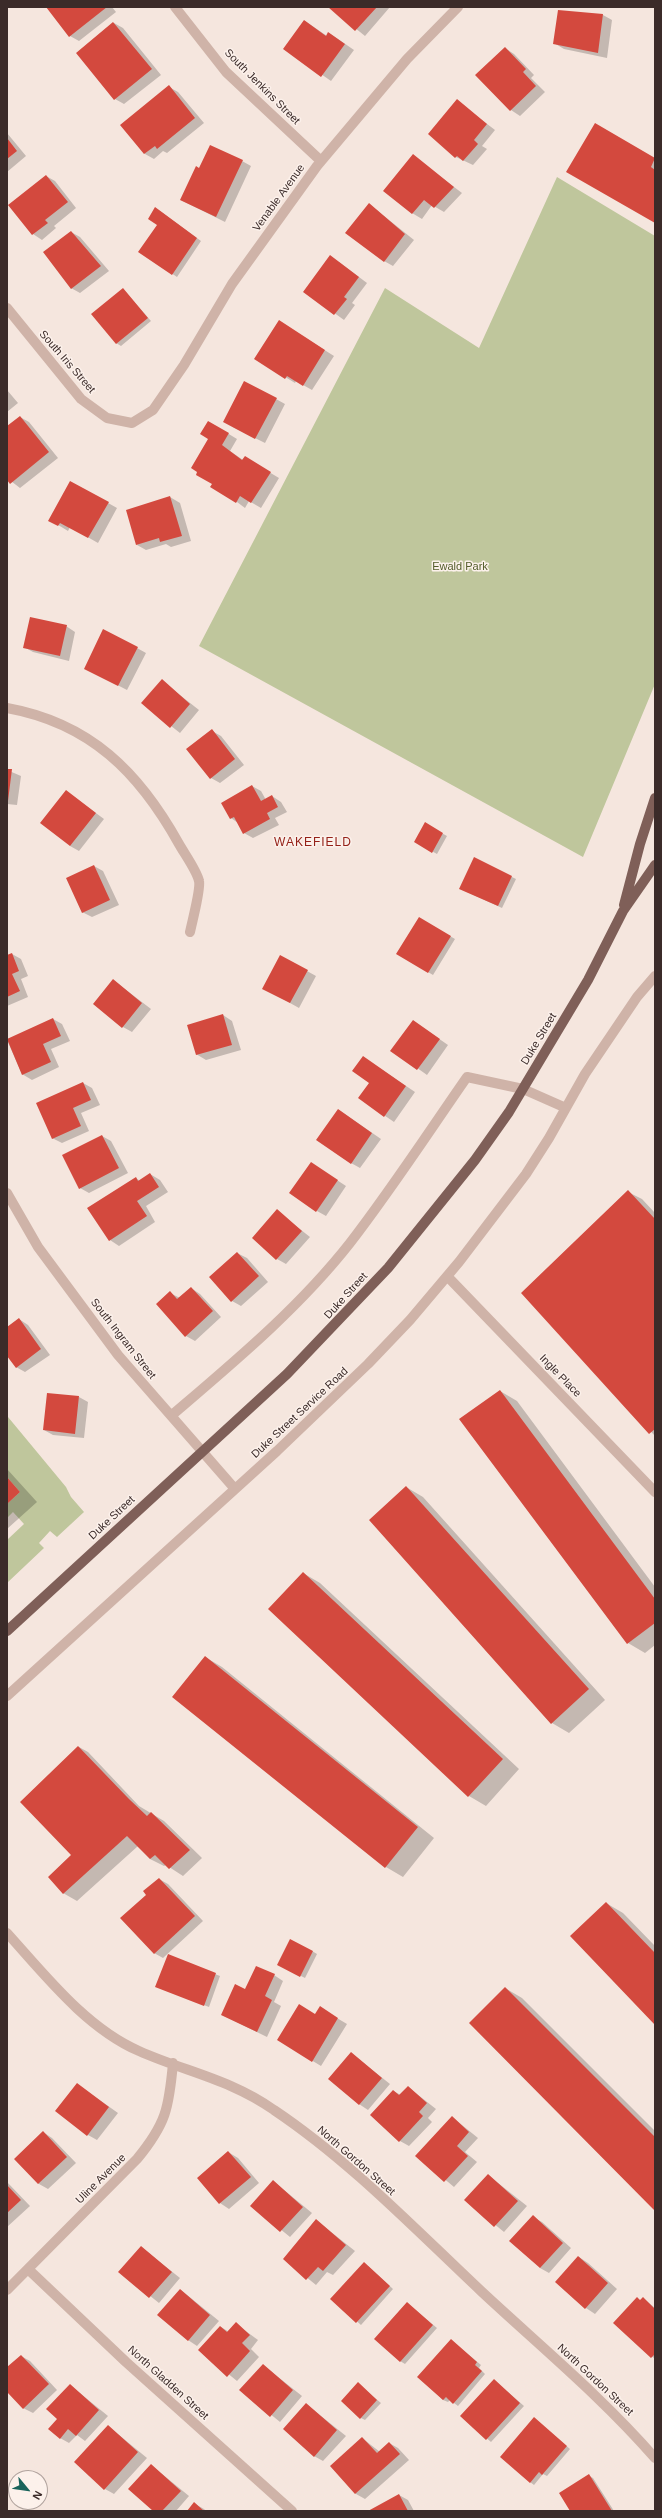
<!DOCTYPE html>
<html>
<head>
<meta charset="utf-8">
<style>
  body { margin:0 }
  #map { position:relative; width:662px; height:2518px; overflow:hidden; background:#f5e6de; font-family:Helvetica,sans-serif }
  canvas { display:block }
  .frame { position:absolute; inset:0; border:8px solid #3b2b29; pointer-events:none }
  .north { position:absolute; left:8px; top:2470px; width:40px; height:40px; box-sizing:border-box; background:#fcf1eb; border:1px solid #afa29d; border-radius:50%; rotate:119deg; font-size:11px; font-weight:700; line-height:16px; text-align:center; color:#3b2b29 }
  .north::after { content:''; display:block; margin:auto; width:14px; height:18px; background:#19625a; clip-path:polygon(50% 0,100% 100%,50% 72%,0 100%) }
</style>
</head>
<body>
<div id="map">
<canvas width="662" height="2518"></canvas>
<div class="frame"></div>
<div class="north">N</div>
</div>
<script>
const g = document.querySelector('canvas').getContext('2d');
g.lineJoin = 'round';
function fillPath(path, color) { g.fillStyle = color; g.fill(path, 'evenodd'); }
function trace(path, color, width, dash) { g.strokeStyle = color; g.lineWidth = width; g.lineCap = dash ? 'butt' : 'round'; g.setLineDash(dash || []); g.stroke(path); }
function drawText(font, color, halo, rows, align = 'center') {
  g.font = font + ' Helvetica,sans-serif'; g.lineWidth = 3; g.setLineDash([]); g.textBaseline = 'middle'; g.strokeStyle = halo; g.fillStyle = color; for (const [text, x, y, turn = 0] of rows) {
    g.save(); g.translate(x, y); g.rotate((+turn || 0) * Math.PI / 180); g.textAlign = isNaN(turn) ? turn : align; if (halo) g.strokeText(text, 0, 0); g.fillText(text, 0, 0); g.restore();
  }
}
fillPath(new Path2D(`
  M557,177L655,236V684L583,857L199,646L385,288L479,348Z
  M8,1417L66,1487L71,1497L84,1512L57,1537L50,1531L39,1543L44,1548L7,1583V1540L24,1524L13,1512L7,1518V1504L20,1492L7,1477Z`), '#bfc69c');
fillPath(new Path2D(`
  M47,7H112L116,12L79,41L70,36Z
  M329,7H390L365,36Z
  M559,11L603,15L612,20L607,58L564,49L554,43Z
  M305,21L327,36L329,33L338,39L354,50L331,81L285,49Z
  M114,23L123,28L161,75L124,104L115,99Z
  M505,48L514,54L534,75L531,78L545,92L520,116L511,110L477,75Z
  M169,87L178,92L204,123L167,153L163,151L154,159L145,154L122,125Z
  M457,101L495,130L482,146L487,149L473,165L456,157Z
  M595,124L655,159V222Z
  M7,133L26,156L7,172Z
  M413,156L462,193L444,212L432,205L422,219L412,213Z
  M242,161L251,166L225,222L181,200L200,169Z
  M46,176L55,181L76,208L54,226L56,228L42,240L33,234Z
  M369,204L414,240L393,266L384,261Z
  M160,211L201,241L177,277L140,252L158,225Z
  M71,232L80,237L109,271L80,293L71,288Z
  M339,262L367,283L352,303L355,305L344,320L304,291Z
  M123,289L151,321L121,346L116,343Z
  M288,327L334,356L312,390L296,381L295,383L256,359Z
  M7,390L18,403L7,412Z
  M276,399L285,404L265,443L233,427Z
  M20,417L29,422L58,458L20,488L7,478V428Z
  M209,422L237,439L230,451L243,460L254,463L279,478L261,508L249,501L245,508L213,484Z
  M71,482L117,508L98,543L70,527L68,531L50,520Z
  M170,497L180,503L191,541L171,547L166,544L146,550L137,545Z
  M66,626L75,632L69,661L33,652L24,647Z
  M137,648L146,653L127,690L94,673Z
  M162,681L199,710L180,733L142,703Z
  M212,731L221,736L244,765L220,783L211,778L188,749Z
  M7,770L21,776L17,805L7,804Z
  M252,786L261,791L266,800L272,796L281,802L287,812L275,818L279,825L253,838L244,833L238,823L231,818Z
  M66,791L104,819L79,851L70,846Z
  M425,824L447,836L437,854L415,842Z
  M475,859L516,879L502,908L465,891Z
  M94,866L103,871L119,905L92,917L82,912Z
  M419,918L455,939L433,975L398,954Z
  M12,954L21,959L28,976L21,979L28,997L7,1006V956Z
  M307,971L316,976L299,1008L272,993Z
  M113,980L151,1009L132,1032L123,1027Z
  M223,1015L232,1021L241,1050L206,1060L196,1054Z
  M53,1019L62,1024L70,1041L51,1049L59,1067L32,1080L22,1074L7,1040Z
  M422,1027L448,1045L427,1075L392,1050Z
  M363,1057L415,1092L394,1122L359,1098L370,1083Z
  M83,1083L92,1088L100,1105L81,1113L89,1131L62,1143L52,1138Z
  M339,1110L381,1139L360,1168L351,1163Z
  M102,1136L111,1141L128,1173L89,1193L80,1188Z
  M311,1163L346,1186L326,1216L317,1211Z
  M150,1174L160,1180L168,1192L146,1206L155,1222L119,1246L110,1240L136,1178L140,1181Z
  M628,1192L642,1199L655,1213V1436L522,1293Z
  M277,1211L310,1237L286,1264L277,1259Z
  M237,1253L247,1258L268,1282L241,1306L232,1301Z
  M191,1288L200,1294L221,1317L195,1341L186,1336L170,1293L180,1298Z
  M19,1319L28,1325L50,1355L25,1372L16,1367L7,1354V1328Z
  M500,1391L517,1401L655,1587V1645L645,1653L628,1643Z
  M79,1397L88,1402L84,1438L53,1435L44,1430Z
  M7,1469L37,1502L7,1529Z
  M406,1487L423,1497L605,1700L569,1733L552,1723Z
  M303,1573L320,1583L519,1769L486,1806L469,1796Z
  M205,1657L222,1667L434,1838L403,1877L386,1867L174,1696Z
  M79,1747L88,1752L139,1806L164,1821L202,1858L183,1876L166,1865L164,1866L150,1859L138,1846L77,1901L63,1893L72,1855Z
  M159,1879L168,1884L203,1921L163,1958L154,1953Z
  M606,1903L623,1913L655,1946V2024Z
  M312,1951L317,1954L305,1978L283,1967Z
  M168,1956L220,1976L209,2007L157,1987Z
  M274,1975L283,1981L274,2002L281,2006L267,2037L222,2015L245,1991Z
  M505,1988L522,1998L655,2131V2209Z
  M320,2008L347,2024L321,2066L278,2040L315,2015Z
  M351,2053L390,2084L368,2110L359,2104Z
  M77,2084L118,2113L97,2140L88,2135Z
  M408,2087L436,2109L428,2118L432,2122L409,2146L400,2141L393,2091L401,2095Z
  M452,2117L478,2138L465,2152L477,2162L454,2187L417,2156Z
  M43,2132L52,2138L76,2163L48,2189L39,2184L15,2159Z
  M228,2152L238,2158L259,2183L229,2209L220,2203L198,2178Z
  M488,2175L527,2206L504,2232L465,2200Z
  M273,2181L312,2213L290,2237L252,2206Z
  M7,2182L30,2206L7,2227Z
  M533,2217L542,2222L571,2248L549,2273L540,2268Z
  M316,2220L355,2251L333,2275L327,2272L316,2285L284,2259Z
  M141,2247L180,2278L159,2303L120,2272Z
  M579,2257L588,2263L617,2289L595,2314L586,2308L557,2282Z
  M368,2266L393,2289L361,2325L332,2299Z
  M181,2290L219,2321L197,2346L188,2340Z
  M643,2298L655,2308V2359L615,2323Z
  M407,2303L437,2328L405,2364L400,2361Z
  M236,2324L258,2340L251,2349L259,2357L237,2381L199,2350L221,2327L229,2332Z
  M451,2340L481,2365L479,2368L485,2374L458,2406L450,2400L448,2402L443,2400L418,2377Z
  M21,2356L30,2361L57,2390L33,2413L23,2408L7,2390V2369Z
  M263,2365L302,2396L280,2422L241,2390Z
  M494,2380L524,2406L491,2442L461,2416Z
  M358,2384L381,2403L365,2420L361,2418Z
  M70,2385L108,2416L85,2441L77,2435L69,2443L60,2438L58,2419Z
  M306,2404L346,2436L323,2461L314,2456Z
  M535,2419L570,2449L547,2476L543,2474L534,2485L530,2482Z
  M108,2426L147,2458L114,2494L105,2489Z
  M362,2438L380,2452L389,2443L398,2448L409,2460L365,2499L356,2494L331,2466Z
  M151,2465L189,2496L176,2511H154Z
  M589,2476L593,2478L614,2511H571Z
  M399,2495L408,2500L414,2511H370Z
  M195,2504L204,2509L206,2511H188Z`), '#0003');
fillPath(new Path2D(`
  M46,7H107L69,37Z
  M328,7H377L355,31Z
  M558,10L603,14L598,53L553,44Z
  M304,20L326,36L328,32L345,44L321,77L283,49Z
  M113,22L152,69L114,100L76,53Z
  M505,47L526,69L523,72L536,86L510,111L475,75Z
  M169,85L195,118L157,149L155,146L144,154L120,125Z
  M457,99L487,124L474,140L478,144L463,161L457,156L455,158L428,134Z
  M595,123L655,158L651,167L655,170V223L566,172Z
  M7,138L17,151L7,159Z
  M210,145L243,160L216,217L180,200L196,166L199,168Z
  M413,154L454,187L434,208L424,200L412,214L383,191Z
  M46,175L68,202L45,220L48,223L32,235L8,205Z
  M369,203L405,234L384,262L345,233Z
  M155,207L197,238L172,275L138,252L157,225L148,219Z
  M71,231L101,266L71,289L43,252Z
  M330,255L359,277L344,297L347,299L334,315L303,292Z
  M123,288L148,318L116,344L91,314Z
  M279,320L325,350L303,386L287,376L285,379L254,359Z
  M244,381L277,398L255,439L223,422Z
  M20,416L49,452L10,484L7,480V426Z
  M208,421L229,433L222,445L242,460L245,456L271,472L251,503L240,496L236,503L210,487L212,484L196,475L197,472L191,468L208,439L200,434Z
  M70,481L109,502L88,538L60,523L58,526L48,521Z
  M170,496L182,536L160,542L159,538L136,545L126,510Z
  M30,617L67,625L60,656L23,648Z
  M103,629L138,647L118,686L84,669Z
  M162,679L190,704L170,728L141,703Z
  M212,729L235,759L210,779L186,749Z
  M7,769H12L8,801H7Z
  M252,785L261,801L272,795L278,807L267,813L270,819L243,834L234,817L230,819L221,803Z
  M66,790L96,813L70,846L40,823Z
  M425,822L443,833L432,853L414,842Z
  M474,857L512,876L498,906L459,889Z
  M94,865L110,900L82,913L66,878Z
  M419,917L451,936L428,973L396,954Z
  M12,953L19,971L12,974L20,991L7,997V955Z
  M280,955L308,970L290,1003L262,989Z
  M113,979L142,1003L122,1028L93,1004Z
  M223,1014L232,1045L196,1055L187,1025Z
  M53,1018L61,1036L43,1044L51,1062L22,1075L7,1039Z
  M413,1020L440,1039L417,1070L390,1051Z
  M363,1056L406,1086L384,1117L358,1098L369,1083L352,1071Z
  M83,1082L91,1100L73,1108L81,1126L52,1139L36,1103Z
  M338,1109L372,1133L351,1164L316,1140Z
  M102,1135L119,1168L79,1189L62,1155Z
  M311,1162L338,1180L316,1212L289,1193Z
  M150,1173L159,1187L137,1201L147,1216L109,1241L87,1208L136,1177L138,1181Z
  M628,1190L655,1219V1429L649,1434L521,1293Z
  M277,1209L302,1231L276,1260L252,1238Z
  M237,1252L259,1276L231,1302L209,1277Z
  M191,1287L213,1311L185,1337L156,1304L170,1291L177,1299Z
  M19,1318L41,1349L16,1368L7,1356V1327Z
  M500,1390L655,1599V1623L627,1644L459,1419Z
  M47,1393L79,1396L75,1434L43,1430Z
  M7,1477L20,1492L7,1504Z
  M406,1486L589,1689L551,1724L369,1520Z
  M303,1572L503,1759L468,1797L268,1609Z
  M205,1656L418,1827L385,1868L172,1697Z
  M78,1746L129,1799L147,1816L151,1812L190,1850L169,1869L155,1855L150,1859L127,1836L63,1894L48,1877L71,1855L20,1802Z
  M159,1878L195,1916L154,1954L120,1918L146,1895L143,1891Z
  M606,1902L655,1953V2025L570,1936Z
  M290,1939L313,1951L300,1977L277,1965Z
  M168,1954L216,1973L204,2006L155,1987Z
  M256,1966L275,1974L265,1996L272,2000L257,2032L221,2015L235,1984L245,1989Z
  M505,1987L655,2137V2211L469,2023Z
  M299,2004L315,2014L320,2006L338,2018L312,2062L277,2040Z
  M351,2052L382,2078L359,2105L328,2079Z
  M77,2083L109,2107L87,2136L55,2111Z
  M408,2086L427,2103L419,2112L423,2116L399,2142L370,2115L393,2090L399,2095Z
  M452,2116L469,2132L457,2146L468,2156L444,2182L415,2156Z
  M43,2131L67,2157L38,2184L14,2159Z
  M228,2151L251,2177L219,2204L197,2178Z
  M488,2174L518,2201L494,2227L464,2200Z
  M273,2180L303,2207L280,2232L250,2206Z
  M7,2185L21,2200L7,2213Z
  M533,2215L563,2243L540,2268L509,2241Z
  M316,2219L346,2245L323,2271L318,2267L306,2280L283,2259Z
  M141,2246L172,2272L149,2298L118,2272Z
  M578,2256L608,2283L585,2309L555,2282Z
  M364,2262L390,2286L356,2323L330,2299Z
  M180,2289L210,2315L188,2341L157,2315Z
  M637,2297L640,2300L643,2297L655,2309V2354L651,2358L613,2323Z
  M407,2302L433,2325L400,2362L374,2339Z
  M236,2322L250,2335L242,2343L250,2351L227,2377L198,2350L220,2326L227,2332Z
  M451,2339L477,2362L475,2365L482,2371L453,2404L446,2397L443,2400L417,2377Z
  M21,2355L49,2384L23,2409L7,2392V2367Z
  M263,2364L293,2390L270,2417L239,2390Z
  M494,2379L520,2403L486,2440L460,2416Z
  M358,2382L377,2400L360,2419L341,2401Z
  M70,2384L99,2410L76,2436L68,2429L60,2439L48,2429L57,2419L46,2409Z
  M306,2403L337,2430L314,2457L283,2429Z
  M534,2417L567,2446L542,2475L539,2472L530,2483L500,2457Z
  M108,2425L138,2452L104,2490L74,2462Z
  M362,2437L377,2453L389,2442L400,2454L355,2494L330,2466Z
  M151,2464L181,2491L162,2511H153L128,2489Z
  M589,2474L612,2511H570L559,2493Z
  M399,2494L408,2511H368Z
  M194,2502L204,2511H187Z`), '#d3493e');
trace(new Path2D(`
  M175,7L226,72L321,161
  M7,308L81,399L107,418L132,423L153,410L184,365L232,284L317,166L407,59L458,7
  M7,708C90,723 139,772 179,844C184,853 197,871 199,881C201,889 192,922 190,932
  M7,1193L38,1247L118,1355L235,1489
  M447,1276L655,1492
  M172,1415C234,1362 299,1308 350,1243C391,1190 428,1133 467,1077L523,1089L566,1108
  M7,1696L277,1451L368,1364L410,1320L459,1262L526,1174L549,1138L585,1074L637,997L655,976
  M7,1933C45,1975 86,2028 139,2051C186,2072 230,2079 274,2110C350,2161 415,2229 481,2291C540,2346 602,2397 655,2458
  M29,2270L126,2362L292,2511
  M7,2290L137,2159C166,2124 169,2108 173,2063`), '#cfb3a8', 10);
trace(new Path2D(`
  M624,905L640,844L655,798
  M7,1631L287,1374L388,1268L475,1160L509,1112L588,980L623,911L655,865`), '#7f5f58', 10);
drawText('11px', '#3b2b29', '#fcf1eb', [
  ["South Jenkins Street",262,87,45],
  ["Venable Avenue",279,198,-54],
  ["South Iris Street",67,362,49],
  ["Duke Street",539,1039,-59],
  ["Duke Street",346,1296,-48],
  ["South Ingram Street",123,1339,52],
  ["Ingle Place",560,1376,46],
  ["Duke Street Service Road",300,1413,-43],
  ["Duke Street",112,1518,-43],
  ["North Gordon Street",356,2161,41],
  ["Uline Avenue",101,2179,-45],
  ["North Gordon Street",595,2380,43],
  ["North Gladden Street",168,2383,42]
]);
drawText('11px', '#535c2a', '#fcf1eb', [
  ["Ewald Park",460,567]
]);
g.letterSpacing = '1px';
drawText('12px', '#942118', '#fcf1eb', [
  ["WAKEFIELD",313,843]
]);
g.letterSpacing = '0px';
</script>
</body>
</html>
